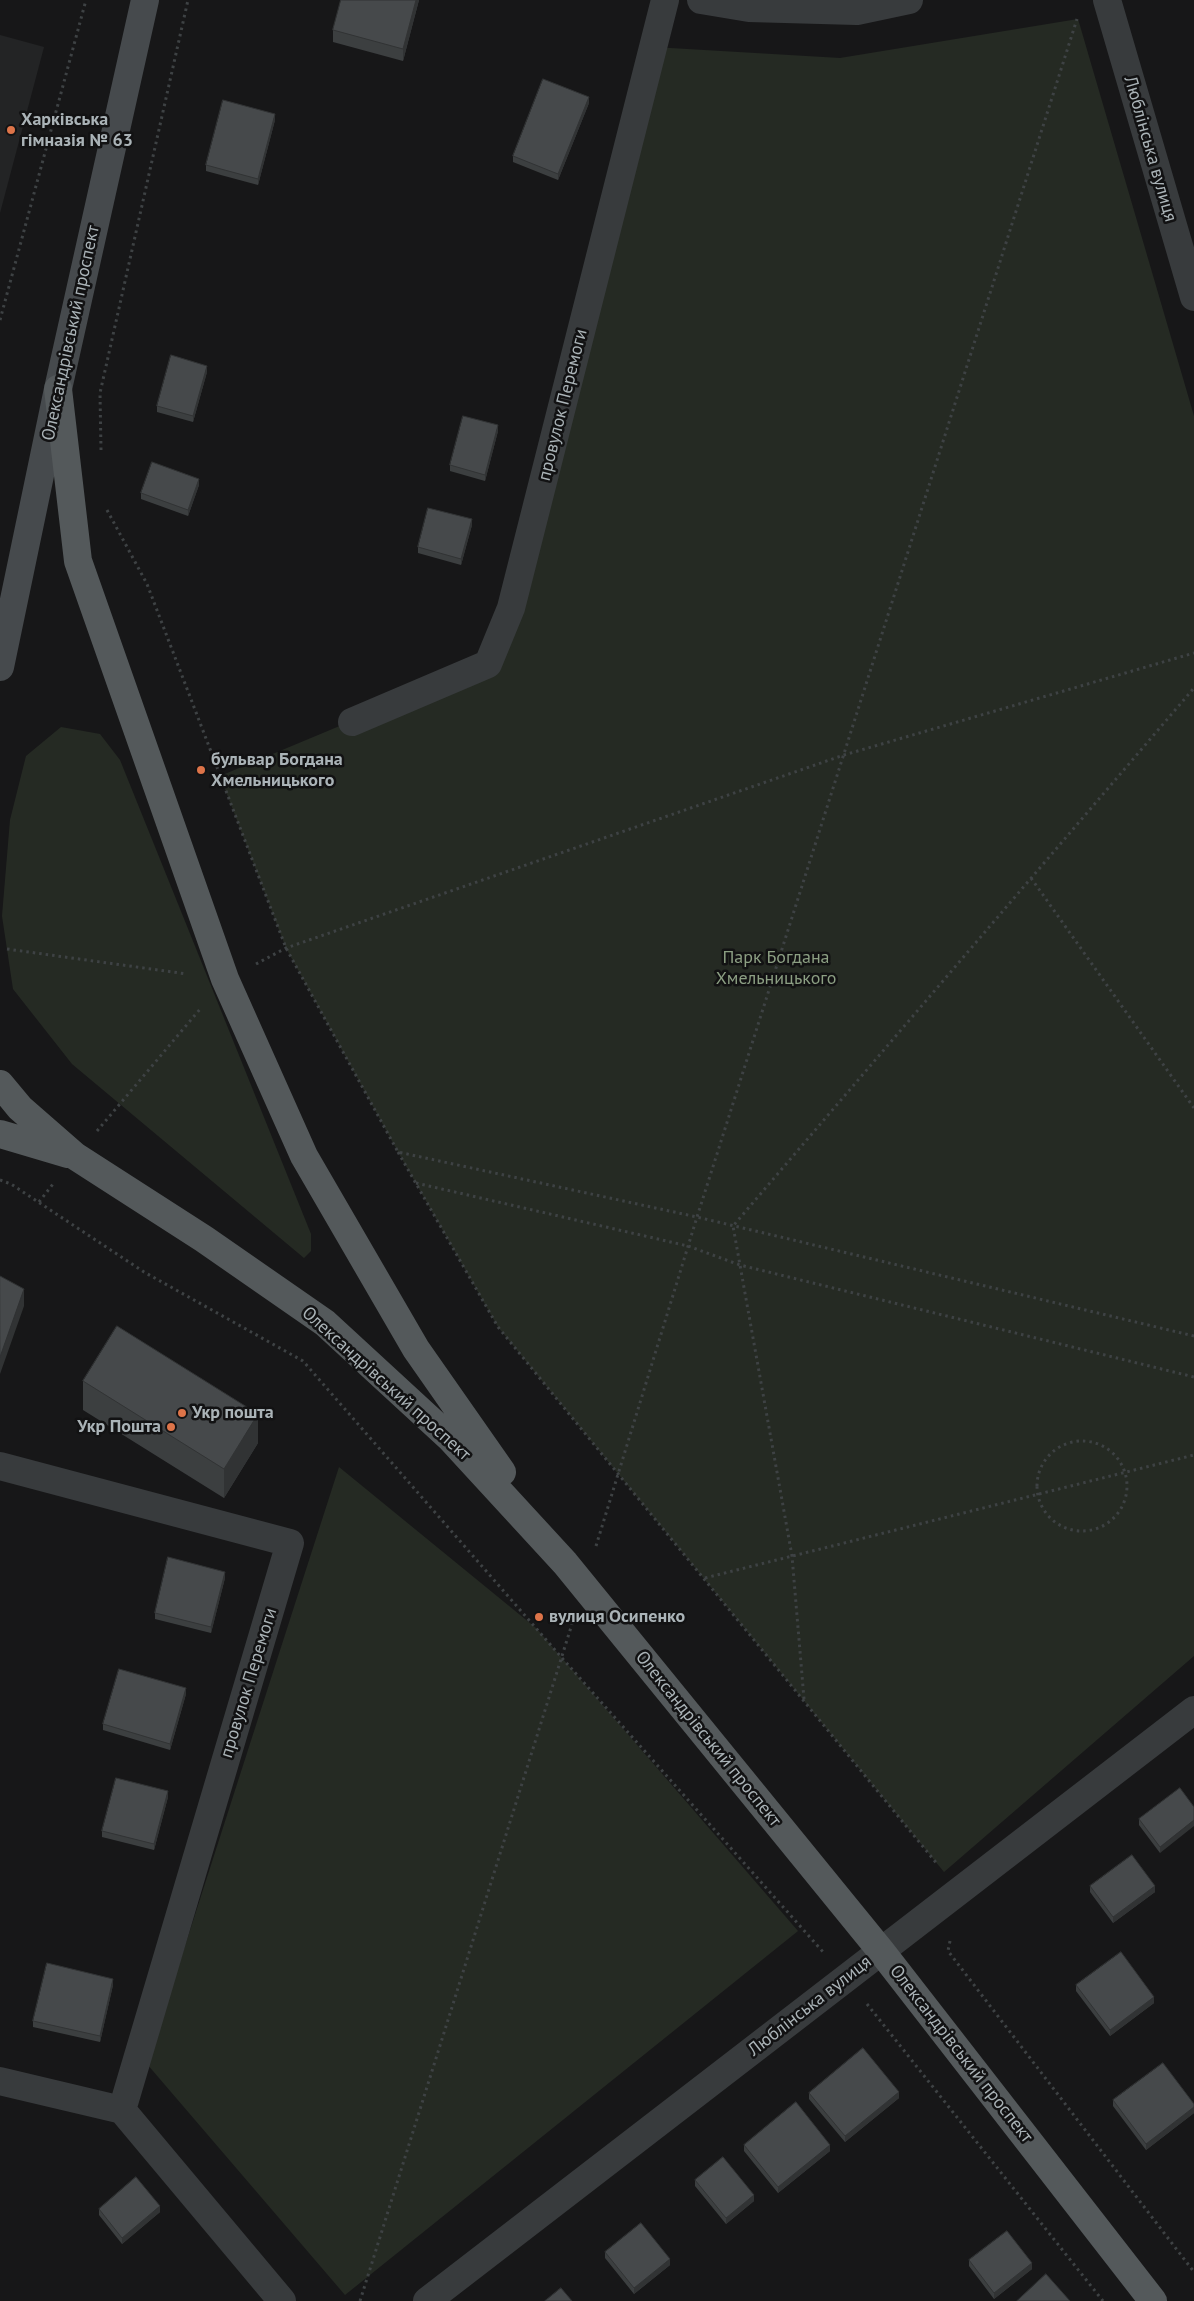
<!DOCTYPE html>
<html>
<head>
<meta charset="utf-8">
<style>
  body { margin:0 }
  canvas { display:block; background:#171718 }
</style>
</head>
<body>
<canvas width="1194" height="2301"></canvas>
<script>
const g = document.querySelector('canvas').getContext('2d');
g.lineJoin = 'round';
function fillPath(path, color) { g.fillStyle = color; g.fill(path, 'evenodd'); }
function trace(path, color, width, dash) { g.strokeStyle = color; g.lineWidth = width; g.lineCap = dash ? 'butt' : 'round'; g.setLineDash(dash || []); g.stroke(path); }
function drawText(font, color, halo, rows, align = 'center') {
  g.font = font + ' "PT Sans",sans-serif'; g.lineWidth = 5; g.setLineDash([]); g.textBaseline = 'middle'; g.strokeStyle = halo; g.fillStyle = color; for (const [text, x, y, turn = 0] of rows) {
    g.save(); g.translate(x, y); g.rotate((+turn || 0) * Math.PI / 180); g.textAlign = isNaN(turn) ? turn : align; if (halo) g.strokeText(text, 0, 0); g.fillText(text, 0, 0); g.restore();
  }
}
fillPath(new Path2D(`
  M0,35L44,47L0,213Z`), '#232425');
fillPath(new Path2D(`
  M1078,19L1194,416V1656L944,1872L498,1327L398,1152L286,948L220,776L488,664L653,47L840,58Z
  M61,727L100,734L120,760L311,1234V1251L304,1258L72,1064L13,989L2,916L10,820L26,756Z
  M339,1467L536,1628L798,1931L345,2295L147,2064Z`), '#252a23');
trace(new Path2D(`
  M0,320L86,0
  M101,450L100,393L188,0
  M107,510L147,584L286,948L398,1152L697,1217L1194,1336
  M1031,878L1194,1108
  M7,949L187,974
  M256,964L286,948L844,755L1194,653
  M97,1131L201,1008
  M398,1152L498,1327L938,1865
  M0,1180L11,1184L144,1272L303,1361L562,1658L824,1953
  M416,1183L688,1246L740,1265L1194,1377
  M39,1202L53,1184
  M1037 1486a45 45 0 1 1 90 0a45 45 0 1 1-90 0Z
  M596,1546L697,1217L1077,19
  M705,1578L1194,1455
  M804,1699L792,1556L733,1226L1194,688
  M950,1941L948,1951L1194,2272
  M867,2004L1103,2301
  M360,2301L572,1624`), '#3e4244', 3, [2.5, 4]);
trace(new Path2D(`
  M701,0L749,8L857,11L909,0
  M1107,0L1194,297
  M352,722L488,664L511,608L665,0
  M0,1466L290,1543L122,2110
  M0,2081L122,2110L282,2301
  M427,2301L1194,1710`), '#383b3d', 28);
trace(new Path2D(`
  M0,667L58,389L145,0`), '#464a4d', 28);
trace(new Path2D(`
  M58,389L78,561L225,979L304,1156L416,1349L502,1472
  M0,1084L20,1108L75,1156L204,1239L325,1323L451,1439L565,1563L881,1951L1153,2301
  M0,1134L68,1154`), '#54595b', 28);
fillPath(new Path2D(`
  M341,0H419L403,61L333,42V30Z
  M589,103L558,180L513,162V156Z
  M275,120L258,185L206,171V165Z
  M207,372L193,422L157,412V406Z
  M498,431L485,481L450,471V465Z
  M199,485L188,516L141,499V493Z
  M472,525L461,565L418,553V547Z
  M83,1381L258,1443L224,1498L83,1410Z
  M225,1578L211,1633L155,1619V1613Z
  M186,1694L170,1750L103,1730V1724Z
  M1180,1788L1160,1853L1139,1825V1819Z
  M168,1797L154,1850L102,1837V1831Z
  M1090,1886L1155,1892L1113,1923L1090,1892Z
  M113,1985L100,2042L33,2027V2021Z
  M1076,1985L1154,2003L1110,2036L1076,1991Z
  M809,2093L899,2098L845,2142L809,2099Z
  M1113,2100L1194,2104V2113L1146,2150L1113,2106Z
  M744,2145L830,2151L778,2193L744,2151Z
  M695,2180L754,2201L726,2224L695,2186Z
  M99,2209L160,2212L122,2244L99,2215Z
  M605,2252L670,2265L634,2294L605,2258Z
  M969,2260L1032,2269L994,2299L969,2266Z`), '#3c3f40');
fillPath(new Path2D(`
  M416,0H419L403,61V49Z
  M589,97V103L558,180V174Z
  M275,114V120L258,185V179Z
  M207,366V372L193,422V416Z
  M498,425V431L485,481V475Z
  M199,479V485L188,516V510Z
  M472,519V525L461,565V559Z
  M24,1289V1306L0,1374V1357Z
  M258,1414V1443L224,1498V1469Z
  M225,1572V1578L211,1633V1627Z
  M186,1688V1694L170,1750V1744Z
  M168,1791V1797L154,1850V1844Z
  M1194,1820V1826L1160,1853V1847Z
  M1155,1886V1892L1113,1923V1917Z
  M113,1979V1985L100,2042V2036Z
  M1154,1997V2003L1110,2036V2030Z
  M899,2092V2098L845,2142V2136Z
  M1194,2107V2113L1146,2150V2144Z
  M830,2145V2151L778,2193V2187Z
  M754,2195V2201L726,2224V2218Z
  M160,2206V2212L122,2244V2238Z
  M670,2259V2265L634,2294V2288Z
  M1032,2263V2269L994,2299V2293Z`), '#313334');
const building = new Path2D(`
  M341,0H416L403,49L333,30Z
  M543,79L589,97L558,174L513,156Z
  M223,100L275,114L258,179L206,165Z
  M171,355L207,366L193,416L157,406Z
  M463,416L498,425L485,475L450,465Z
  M152,462L199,479L188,510L141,493Z
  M428,508L472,519L461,559L418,547Z
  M0,1276L24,1289L0,1357Z
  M117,1326L258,1414L224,1469L83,1381Z
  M168,1557L225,1572L211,1627L155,1613Z
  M119,1669L186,1688L170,1744L103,1724Z
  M116,1778L168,1791L154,1844L102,1831Z
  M1180,1788L1194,1807V1820L1160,1847L1139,1819Z
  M1132,1855L1155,1886L1113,1917L1090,1886Z
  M1121,1952L1154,1997L1110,2030L1076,1985Z
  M47,1963L113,1979L100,2036L33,2021Z
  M863,2048L899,2092L845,2136L809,2093Z
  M1163,2063L1194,2104V2107L1146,2144L1113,2100Z
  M796,2102L830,2145L778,2187L744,2145Z
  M723,2157L754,2195L726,2218L695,2180Z
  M136,2177L160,2206L122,2238L99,2209Z
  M641,2223L670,2259L634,2288L605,2252Z
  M1007,2231L1032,2263L994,2293L969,2260Z
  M1046,2274L1070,2301H1017Z
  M561,2288L572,2301H545Z`);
fillPath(building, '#46494b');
trace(building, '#313334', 1);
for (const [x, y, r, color] of [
  [11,130,5,"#dd7449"],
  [201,770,5,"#dd7449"],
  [182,1413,5,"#dd7449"],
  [171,1427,5,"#dd7449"],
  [539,1617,5,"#dd7449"]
]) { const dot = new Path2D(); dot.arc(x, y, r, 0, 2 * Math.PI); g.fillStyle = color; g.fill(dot); trace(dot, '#121213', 2); }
drawText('bold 18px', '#aab3b7', '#121213', [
  ["Харківська",21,120],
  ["гімназія № 63",21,141],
  ["бульвар Богдана",211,760],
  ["Хмельницького",211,781],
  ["Укр пошта",192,1413],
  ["Укр Пошта",161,1427,"right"],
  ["вулиця Осипенко",549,1617]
], 'left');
drawText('18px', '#aab3b7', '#121213', [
  ["Люблінська вулиця",1150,149,74],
  ["Олександрівський проспект",71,333,-78],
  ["провулок Перемоги",563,405,-76],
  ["Олександрівський проспект",386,1384,42],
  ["провулок Перемоги",249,1683,-73],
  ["Олександрівський проспект",708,1739,51],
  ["Люблінська вулиця",810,2006,-38],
  ["Олександрівський проспект",961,2054,52]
]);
drawText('18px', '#8c9f83', '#121213', [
  ["Парк Богдана",776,958],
  ["Хмельницького",776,979]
]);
</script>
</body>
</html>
